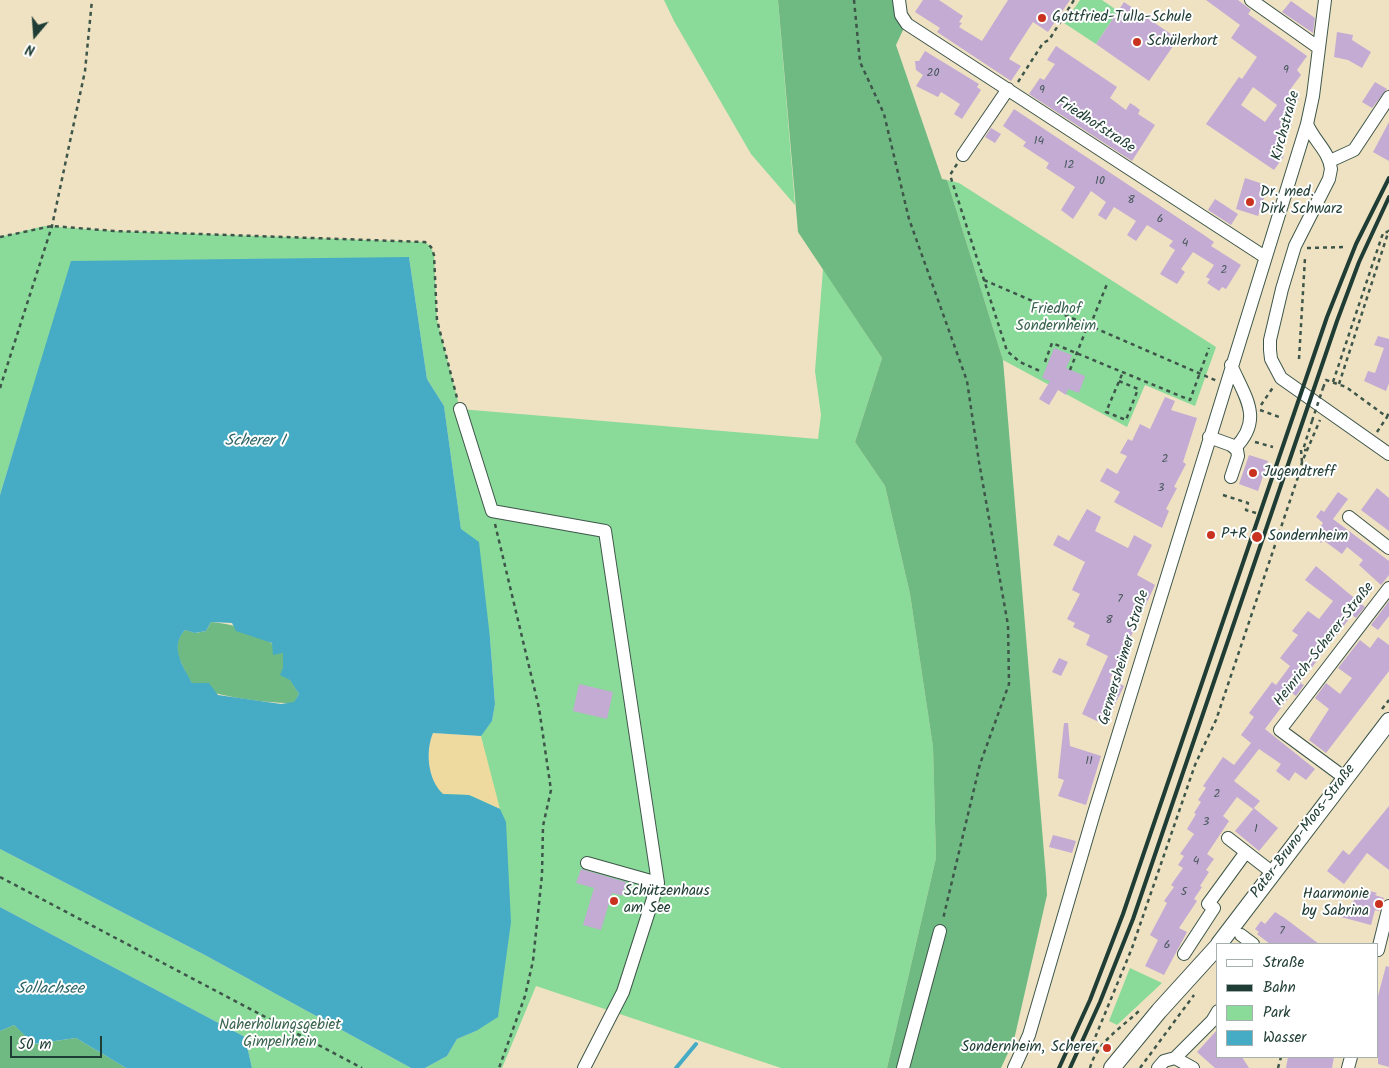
<!DOCTYPE html>
<html>
<head>
<meta charset="utf-8">
<style>
  body { margin:0 }
  #map { position:relative; width:1389px; height:1068px; overflow:hidden; background:#eee2c3; font-family:Kalam,sans-serif }
  canvas { display:block }
  .legend { position:absolute; left:1216px; top:943px; width:162px; height:115px; box-sizing:border-box; background:#fff; border:1px solid #a5b1ae; margin:0; padding:6px 9px; list-style:none; font-size:15px; color:#1f3d34 }
  .legend li { display:flex; align-items:center; gap:10px; height:25px }
  .legend b { width:25px; border:1px solid #a5b1ae }
  .north { position:absolute; left:10px; top:10px; width:50px; height:50px; -webkit-text-stroke:4px #fff; paint-order:stroke; rotate:198deg; font-size:14px; font-weight:700; line-height:20px; text-align:center; color:#1f3d34 }
  .north::after { content:''; display:block; margin:auto; width:18px; height:22px; background:#1f3d34; clip-path:polygon(50% 0,100% 100%,50% 72%,0 100%) }
  .scale { position:absolute; left:10px; top:1036px; width:92px; height:22px; box-sizing:border-box; border:2px solid #1f3d34; border-top:0; padding-left:6px; font-size:15px; line-height:18px; white-space:nowrap; color:#1f3d34; -webkit-text-stroke:4px #fff; paint-order:stroke }
</style>
</head>
<body>
<div id="map">
<canvas width="1389" height="1068"></canvas>
<ul class="legend">
<li><b style="height:6px;background:#fff"></b>Straße</li>
<li><b style="height:6px;background:#1f3d34"></b>Bahn</li>
<li><b style="height:14px;background:#8ada9a"></b>Park</li>
<li><b style="height:14px;background:#46acc5"></b>Wasser</li>
</ul>
<div class="north">N</div>
<div class="scale">50 m</div>
</div>
<script>
const g = document.querySelector('canvas').getContext('2d');
g.lineJoin = 'round';
function fillPath(path, color) { g.fillStyle = color; g.fill(path, 'evenodd'); }
function trace(path, color, width, dash) { g.strokeStyle = color; g.lineWidth = width; g.lineCap = dash ? 'butt' : 'round'; g.setLineDash(dash || []); g.stroke(path); }
function drawText(font, color, halo, rows, align = 'center') {
  g.font = font + ' Kalam,sans-serif'; g.lineWidth = 4; g.setLineDash([]); g.textBaseline = 'middle'; g.strokeStyle = halo; g.fillStyle = color; for (const [text, x, y, turn = 0] of rows) {
    g.save(); g.translate(x, y); g.rotate((+turn || 0) * Math.PI / 180); g.textAlign = isNaN(turn) ? turn : align; if (halo) g.strokeText(text, 0, 0); g.fillText(text, 0, 0); g.restore();
  }
}
fillPath(new Path2D(`
  M664,0H778L795,205L751,154L674,21Z
  M1080,0H1102L1118,11L1096,44L1064,23Z
  M947,180L959,183L1216,347L1195,406L1145,385L1127,427L1003,360Z
  M44,226L115,231L425,242L431,247L434,255L437,320L460,409L818,439L821,415L815,371L823,269L882,358L855,442L885,486L910,594L933,747L936,858L887,1068H781L536,986L502,1068H425L447,1056L457,1039L476,1031L435,787L492,721L495,704L490,638L461,529L444,406L427,379L409,257L25,414L0,495V237Z
  M0,849L203,954L411,1068H252L245,1037L0,907Z
  M1130,968L1162,983L1117,1025L1109,1021Z`), '#8ada9a');
fillPath(new Path2D(`
  M778,0H896L904,28L896,45L942,179L947,180L1003,360L1046,877L1047,895L1014,1040L1001,1068H887L936,858L933,747L910,594L885,486L855,442L882,358L798,232Z
  M211,622C237,624 264,634 283,653V668L299,694L294,703C275,704 204,696 192,683C187,677 184,668 181,662C175,651 176,639 185,630L196,633L206,631Z
  M14,1025L35,1044L76,1038L126,1068H0V1031Z`), '#6fba82');
fillPath(new Path2D(`
  M433,733L481,736L500,809L469,795L443,794C428,780 425,752 433,733Z`), '#eeda9e');
fillPath(new Path2D(`
  M409,257L427,379L444,406L461,529L479,542L490,638L495,704L492,721L481,736L433,733C425,752 428,780 443,794L469,795L500,809L506,822L511,922L498,1017L476,1031L457,1039L447,1056L425,1068H411L203,954L0,849V495L71,261ZM211,622L232,623L236,631L272,643L273,655L283,653V668L280,675L290,680L299,694L294,702L281,704L218,695L209,683H192C183,666 169,647 185,630L195,633L206,631Z
  M0,907L245,1037L252,1068H126L76,1038L34,1044L14,1025L0,1031Z`), '#46acc5');
trace(new Path2D(`
  M676,1068L696,1044`), '#46acc5', 4);
fillPath(new Path2D(`
  M923,0H939L963,16L959,22L962,23L959,27L982,41L1008,0H1070L1048,32L1033,22L1009,59L1021,66L1011,81L937,32L940,28L915,12Z
  M1206,0H1238L1251,10L1248,14L1307,56L1297,70L1301,75L1289,91L1299,98L1284,119L1292,124L1275,149L1284,156L1274,170L1206,124L1239,77L1242,79L1257,57L1231,38L1240,25ZM1253,87L1277,105L1265,122L1241,105Z
  M1291,1L1315,18L1313,33L1282,12Z
  M1124,2L1178,39L1149,81L1096,44Z
  M1337,32L1353,35L1352,40L1371,52L1362,68L1348,60L1334,57Z
  M1056,46L1117,87L1110,98L1126,110L1130,103L1135,106L1140,110L1138,114L1155,125L1132,161L1029,94L1040,78L1044,80L1055,64L1047,60Z
  M925,51L979,84L977,87L981,90L962,119L954,114L960,104L941,92L938,97L916,86L923,75L916,70L915,61H919Z
  M1375,82L1387,89L1372,108L1362,102Z
  M1014,109L1201,233L1214,242L1211,246L1241,265L1226,289L1222,287L1219,291L1207,283L1210,279L1206,277L1214,265L1193,252L1181,269L1185,272L1177,284L1160,274L1175,250L1169,246L1173,241L1147,225L1136,241L1127,235L1136,221L1114,207L1106,220L1098,215L1106,202L1091,191L1073,219L1061,210L1075,187L1046,168L1049,163L1023,146L1026,142L1003,126Z
  M1389,122V161L1373,152Z
  M991,128L1001,134L995,143L985,137Z
  M1245,178L1263,184L1260,193L1265,195L1258,216L1236,209Z
  M1215,199L1238,214L1231,225L1208,210Z
  M1378,336L1389,339V383L1386,391L1364,381L1368,371L1375,373L1384,348L1374,345Z
  M1054,348L1072,355L1066,368L1085,376L1079,393L1068,389L1066,395L1058,390L1049,405L1039,399L1050,381L1042,378Z
  M1165,397L1175,401L1171,410L1197,418L1183,462L1186,464L1174,487L1177,488L1166,509L1169,511L1162,528L1114,502L1120,492L1100,481L1107,468L1117,474L1127,456L1120,453L1128,439L1132,441L1140,424L1150,429Z
  M1249,455L1268,461L1258,491L1239,484Z
  M1377,488L1389,498V531L1361,510Z
  M1338,492L1348,499L1333,519L1389,561V575L1381,585L1359,565L1363,560L1347,547L1342,554L1323,540L1321,543L1313,537L1323,523L1316,517L1321,510L1324,512Z
  M1087,509L1101,517L1095,531L1128,548L1134,535L1152,545L1137,575L1155,585L1124,651L1128,653L1123,664L1118,662L1110,679L1124,686L1105,725L1082,714L1108,656L1086,645L1090,635L1073,627L1075,623L1067,619L1080,594L1072,590L1085,562L1053,545L1058,535L1069,541Z
  M1316,566L1365,607L1356,618L1352,615L1300,683L1304,685L1296,696L1292,693L1265,729L1315,769L1306,780L1295,772L1289,781L1276,771L1281,764L1259,749L1234,781L1260,801L1253,809L1237,797L1223,816L1229,821L1207,854L1214,859L1206,870L1209,872L1200,886L1202,887L1194,899L1197,901L1179,928L1187,932L1164,975L1145,966L1158,940L1150,935L1167,903L1164,901L1174,887L1171,885L1183,868L1178,865L1184,856L1180,854L1194,834L1187,829L1196,814L1194,813L1201,802L1198,800L1206,788L1203,786L1223,757L1234,765L1251,743L1241,735L1254,717L1249,713L1272,682L1276,685L1290,666L1280,658L1298,635L1292,631L1308,611L1319,619L1333,601L1305,580Z
  M1389,601V616L1378,630L1371,625Z
  M1378,637L1389,645V671L1326,753L1309,740L1329,709L1315,698L1326,683L1340,694L1352,678L1338,668L1360,640L1370,648Z
  M1059,658L1068,662L1061,676L1052,672Z
  M579,684L613,692L607,719L573,711Z
  M1064,723H1068L1070,746L1101,756L1086,805L1058,796L1064,780L1058,778Z
  M1389,806V870L1367,853L1344,884L1327,871L1343,850L1349,855Z
  M1254,808L1278,828L1259,851L1235,831Z
  M1053,835L1076,841L1072,853L1049,847Z
  M581,869L626,882L622,896L612,893L601,930L583,925L594,888L576,883Z
  M1363,889L1377,893L1375,895L1384,898L1379,911L1375,910L1371,925L1341,917Z
  M1275,912L1286,919L1319,944H1270L1257,934L1259,932L1255,929L1261,921L1265,924Z
  M1386,966L1389,967V1067L1378,1064V996Z
  M1218,1029V1057H1242L1249,1068H1215L1197,1052Z
  M1288,1057H1334L1332,1068H1286Z`), '#c3abd3');
const minor = new Path2D(`
  M899,0L901,15L907,24L1265,257
  M1251,0L1319,48
  M1307,124C1314,141 1329,151 1331,169L1329,179L1295,246L1282,289L1270,340V350L1271,359L1281,378L1389,454
  M963,155L1008,89
  M1330,161L1354,150L1389,97
  M1231,365C1245,397 1264,419 1235,448
  M460,409L492,511L605,531L658,883L623,992L584,1068
  M1209,437L1231,445L1237,450L1238,456L1231,477
  M1349,517L1389,548
  M1345,778L1280,730L1389,588
  M1228,838L1273,873
  M587,863L658,883
  M1241,935L1253,944
  M1378,950L1389,906
  M1184,954L1214,908L1208,904L1246,852
  M1175,1058L1212,1021L1218,1011
  M903,1068L940,931
  M1014,1068L1029,1035L1094,813L1307,124L1313,96L1325,0
  M1158,1068L1164,1061L1175,1058L1193,1068
  M1348,1068L1351,1057`);
const major = new Path2D(`
  M1219,944L1389,721
  M1112,1068L1159,1011L1218,946`);
trace(minor, '#3e5649', 14);
trace(major, '#3e5649', 18);
trace(new Path2D(`
  M854,0L860,62L884,114L909,219L967,381L979,462L1008,625L1009,684L980,764L943,919
  M1018,82L1043,43L1049,40L1074,0
  M957,164L950,175L1007,351L1020,362L1042,372
  M0,237L52,226L115,231L425,242L431,247L434,255L437,320L457,398
  M1307,248L1346,247
  M984,280L1217,381
  M1090,326L1107,284
  M1299,359L1305,258
  M1045,362L1052,343L1190,400L1209,348
  M1070,370L1088,325
  M1119,381L1138,389L1126,420L1106,412L1123,372
  M1333,382L1382,236L1384,232H1388
  M1339,384L1389,230
  M0,388L52,226L85,71L92,0
  M1323,388L1326,380L1346,387L1387,417L1389,412
  M1261,405L1274,386
  M1260,410L1282,418
  M1377,432L1387,417
  M1255,442L1273,447
  M1301,450L1302,462L1320,420
  M1308,450H1303L1312,421
  M1223,495L1248,503L1246,510L1256,513
  M495,524L539,708L551,790L543,826L542,875L533,961L525,996L499,1068
  M1382,709L1389,700
  M0,877L362,1068
  M1096,1051L1092,1045L1132,948L1195,765L1216,720L1301,468L1302,462L1298,461
  M1090,1068C1097,1042 1120,1029 1139,1011
  M1140,1068L1194,995
  M1278,1068L1281,1057`), '#3e5649', 2.5, [4, 4]);
trace(minor, '#fff', 12);
trace(major, '#fff', 16);
trace(new Path2D(`
  M1059,1068L1090,1000L1123,914L1327,317L1356,244L1389,178
  M1070,1068L1100,1002L1133,919L1337,321L1359,262L1389,197`), '#1f3d34', 4);
trace(new Path2D(`
  M1312,421L1323,388`), '#3e5649', 2.5, [4, 4]);
for (const [x, y, r, color] of [
  [1042,18,5,"#c8321e"],
  [1137,42,5,"#c8321e"],
  [1250,202,5,"#c8321e"],
  [1253,473,5,"#c8321e"],
  [1211,535,5,"#c8321e"],
  [1257,537,6,"#c8321e"],
  [614,901,5,"#c8321e"],
  [1379,904,5,"#c8321e"],
  [1107,1048,5,"#c8321e"]
]) { const dot = new Path2D(); dot.arc(x, y, r, 0, 2 * Math.PI); g.fillStyle = color; g.fill(dot); trace(dot, '#fff', 2); }
drawText('12px', '#48585c', null, [
  ["9",1286,71],
  ["20",933,74],
  ["9",1042,91],
  ["14",1039,142],
  ["12",1069,166],
  ["10",1100,182],
  ["8",1131,201],
  ["6",1160,220],
  ["4",1185,244],
  ["2",1224,271],
  ["2",1165,460],
  ["3",1161,489],
  ["7",1120,600],
  ["8",1109,621],
  ["11",1089,762],
  ["2",1217,795],
  ["3",1206,823],
  ["1",1256,830],
  ["4",1196,862],
  ["5",1184,893],
  ["7",1282,932],
  ["6",1167,946]
]);
drawText('15px', '#1f3d34', '#fff', [
  ["Gottfried-Tulla-Schule",1052,18],
  ["Schülerhort",1147,42],
  ["Dr. med.",1260,193],
  ["Dirk Schwarz",1260,210],
  ["Jugendtreff",1263,473],
  ["P+R",1221,535],
  ["Sondernheim",1268,537],
  ["Schützenhaus",624,892],
  ["am See",624,909],
  ["Haarmonie",1369,895,"right"],
  ["by Sabrina",1369,912,"right"],
  ["Sondernheim, Scherer",1097,1048,"right"]
], 'left');
drawText('15px', '#1f3d34', '#fff', [
  ["Friedhofstraße",1095,126,33],
  ["Kirchstraße",1287,126,-75],
  ["Heinrich-Scherer-Straße",1325,645,-52],
  ["Germersheimer Straße",1125,658,-73],
  ["Pater-Bruno-Moos-Straße",1304,832,-53]
]);
drawText('15px', '#3a644e', '#fff', [
  ["Friedhof",1056,310],
  ["Sondernheim",1056,327],
  ["Naherholungsgebiet",280,1026],
  ["Gimpelrhein",280,1043]
]);
drawText('italic 16px', '#2d6467', '#fff', [
  ["Scherer I",255,442],
  ["Sollachsee",50,990]
]);
</script>
</body>
</html>
